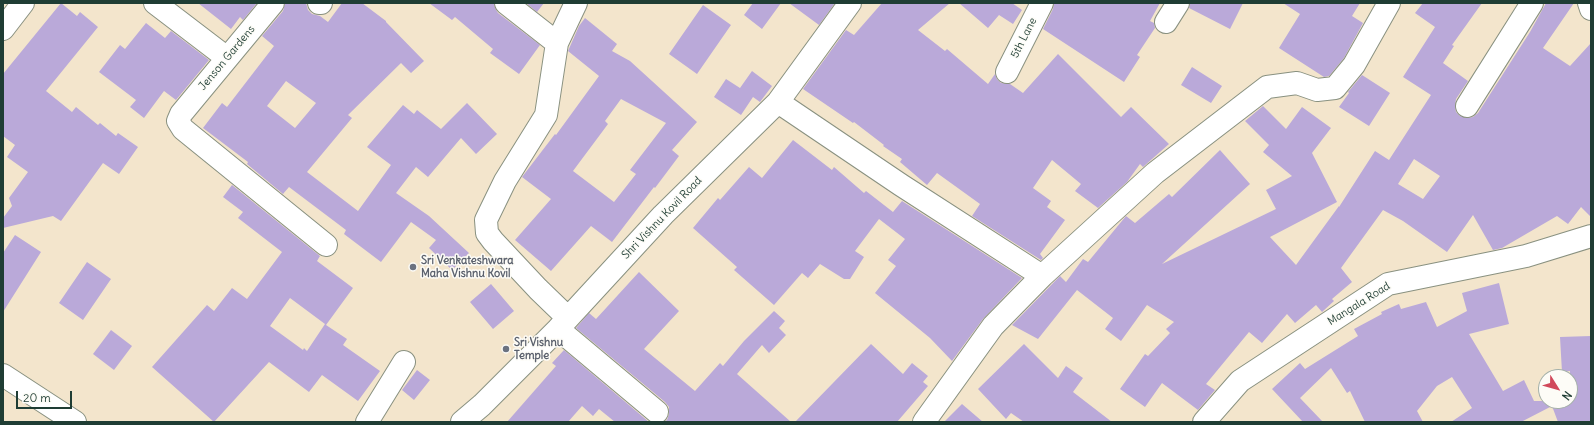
<!DOCTYPE html>
<html>
<head>
<meta charset="utf-8">
<style>
  body { margin:0 }
  #map { position:relative; width:1594px; height:425px; overflow:hidden; background:#f3e5cc; font-family:Delius,sans-serif }
  canvas { display:block }
  .frame { position:absolute; inset:0; border:4px solid #1f3d34; pointer-events:none }
  .north { position:absolute; left:1538px; top:369px; width:40px; height:40px; box-sizing:border-box; background:#fdfcf7; border:1px solid #a4b0a9; border-radius:50%; rotate:127deg; font-size:11px; font-weight:700; line-height:16px; text-align:center; color:#1f3d34 }
  .north::after { content:''; display:block; margin:auto; width:14px; height:18px; background:#d1495b; clip-path:polygon(50% 0,100% 100%,50% 72%,0 100%) }
  .scale { position:absolute; left:16px; top:391px; width:56px; height:18px; box-sizing:border-box; border:2px solid #1f3d34; border-top:0; padding-left:5px; font-size:12px; line-height:14px; white-space:nowrap; color:#1f3d34; -webkit-text-stroke:3px #fdfcf7; paint-order:stroke }
</style>
</head>
<body>
<div id="map">
<canvas width="1594" height="425"></canvas>
<div class="frame"></div>
<div class="north">N</div>
<div class="scale">20 m</div>
</div>
<script>
const g = document.querySelector('canvas').getContext('2d');
g.lineJoin = 'round';
function fillPath(path, color) { g.fillStyle = color; g.fill(path, 'evenodd'); }
function trace(path, color, width, dash) { g.strokeStyle = color; g.lineWidth = width; g.lineCap = dash ? 'butt' : 'round'; g.setLineDash(dash || []); g.stroke(path); }
function drawText(font, color, halo, rows, align = 'center') {
  g.font = font + ' Delius,sans-serif'; g.lineWidth = 3; g.setLineDash([]); g.textBaseline = 'middle'; g.strokeStyle = halo; g.fillStyle = color; for (const [text, x, y, turn = 0] of rows) {
    g.save(); g.translate(x, y); g.rotate((+turn || 0) * Math.PI / 180); g.textAlign = isNaN(turn) ? turn : align; if (halo) g.strokeText(text, 0, 0); g.fillText(text, 0, 0); g.restore();
  }
}
fillPath(new Path2D(`
  M61,3L77,16L80,12L98,27L46,91L72,112L76,107L98,125L100,123L116,136L118,133L138,147L119,174L103,163L61,221L53,216L3,228V218L12,206L9,198L28,172L7,157L15,145L3,136V74Z
  M198,3H257L243,20L240,17L231,29Z
  M285,3H306L308,10L312,14L320,16L328,22L342,3H362L386,21V22L424,61L411,73L401,63L348,115L352,118L307,172L358,211L391,165L367,147L403,105L414,114L417,110L441,129L467,103L497,134L476,154L461,138L428,177L416,167L396,193L429,216L469,253L452,270L429,248L436,240L411,222L381,262L344,234L346,230L289,187L283,194L247,164L248,162L203,128L222,103L227,107L274,46L262,36L283,11ZM286,81L316,103L295,128L267,106Z
  M429,3H494L495,8L498,13L540,45L519,74L490,53L493,49L455,17L452,20Z
  M526,3H544L537,12Z
  M753,3H781L762,29L744,15Z
  M789,3H835L819,25Z
  M882,3H950L918,30L945,51L947,49L988,84L995,74L997,79L1001,83L1010,84L1023,93L1058,54L1121,117L1131,107L1169,144L1143,167L1140,164L1127,182L1098,208L1075,191L1081,184L1052,160L1033,188L1051,201L1047,207L1065,220L1040,254L1043,258L1041,260L972,216L980,204L937,173L927,185L900,162L902,159L883,146L884,145L854,122L853,123L803,89L846,30L854,35Z
  M959,3H1012L1022,10L1013,24L999,15L988,28Z
  M1054,3H1160L1150,21L1154,23L1155,28L1137,55L1140,57L1124,82L1043,29L1053,9Z
  M1190,3H1243L1230,29L1189,8Z
  M1283,3H1360L1352,16L1363,23L1344,58L1329,76L1324,77L1279,48L1300,14Z
  M1423,3H1482L1452,45L1454,46L1443,63L1468,81L1456,99L1455,106L1456,112L1460,116L1467,118L1473,117L1478,113L1530,32L1546,3H1574L1543,48L1570,66L1591,43V217L1581,207L1568,224L1557,216L1502,248L1493,250L1473,215L1447,252L1403,221L1383,210L1341,268L1352,282L1332,299L1334,301L1322,312L1316,305L1295,323L1287,314L1262,343L1249,332L1206,384L1215,390L1198,410L1162,383L1145,407L1120,389L1145,354L1148,356L1170,333L1166,329L1174,322L1147,305L1121,341L1105,329L1113,318L1077,290L1038,339L1012,325L1060,276L1066,282L1083,259L1088,262L1126,216L1135,223L1169,194L1172,197L1220,150L1250,184L1162,264L1276,209L1266,190L1292,176L1263,152L1269,145L1245,121L1263,106L1286,129L1302,107L1331,128L1312,153L1337,202L1270,237L1296,265L1339,206V207L1375,151L1389,160L1431,95L1403,77L1435,27L1415,13ZM1414,159L1440,176L1423,199L1398,184Z
  M703,5L731,25L697,74L669,54Z
  M585,18L617,44L612,51L630,61L697,122L672,150L679,156L655,188L654,187L612,242L591,226L551,271L515,240L551,199L522,177L555,134L556,135L599,76L568,51L579,26ZM621,99L666,123L630,170L636,174L614,202L573,171L608,124L605,121Z
  M146,23L165,38L171,31L209,60L176,100L164,91L144,118L130,107L136,100L99,72L120,45L125,49Z
  M1192,67L1222,86L1211,103L1181,85Z
  M752,71L772,86L760,102L753,97L741,115L714,97L726,79L740,88Z
  M1362,75L1390,93L1369,126L1339,107L1349,93L1348,92Z
  M793,140L832,170L834,167L864,193L866,191L893,212L902,201L1022,278L983,319L952,361L930,338L875,293L896,266L888,260L905,239L879,219L855,251L864,257L850,279H844L820,264L808,278L802,273L774,305L734,270L737,267L693,228L718,198L720,200L749,167L762,178Z
  M232,185L320,256L317,261L353,288L326,325L347,339L343,345L380,371L358,401L322,375L309,392L269,362L214,422L152,367L207,305L214,311L232,288L247,299L282,252L238,218L243,212L223,197ZM290,298L325,324L307,351L304,348L303,350L270,326Z
  M15,235L41,252L3,312V253Z
  M87,262L111,279L83,320L59,303Z
  M639,272L679,311L644,349L695,391L720,363L723,366L744,341L774,311L785,321L779,328L786,335L769,353L762,345L737,374L791,422H664L667,420L669,414V407L665,402L576,328L589,313L596,319Z
  M1499,283L1509,324L1469,334L1503,391L1524,380L1534,401H1570V371L1562,372L1560,337L1591,336V422H1558L1552,406L1521,422H1451L1472,408L1452,377L1437,386L1417,411L1423,422H1365L1350,391L1347,393L1331,368L1300,398L1323,422H1303L1272,389L1300,363L1305,369L1358,336L1354,329L1382,314L1381,312L1399,304L1401,309L1426,302L1437,327L1467,311L1462,293Z
  M491,284L514,311L493,329L470,302Z
  M111,330L132,346L114,370L93,354Z
  M871,344L903,374L912,363L928,376L923,382L928,386L897,422H795Z
  M1024,344L1058,378L1066,366L1083,378L1073,392L1112,422H1024L1011,413L1006,419L978,389Z
  M564,350L649,422H650H615L599,409L593,416L582,406L568,422H507L556,366L552,363Z
  M417,370L430,380L414,400L402,390Z
  M962,404L983,422H944Z`), '#baa9d9');
const minor = new Path2D(`
  M155,3L227,58
  M273,3L181,114L178,121L183,129L326,245
  M319,3H321
  M506,3L557,43
  M1589,3L1591,9
  M1166,22L1178,3
  M3,29L23,3
  M1007,72L1042,3
  M778,102L901,185L1042,276L1155,173L1267,87L1297,83L1317,90L1335,88L1354,65L1389,3
  M1467,106L1532,3
  M568,318L538,289L493,241L487,233L486,220L505,181L546,115L557,43L576,3
  M558,329L657,412
  M367,422L404,362
  M462,422L482,405L558,329L663,215L778,102L850,3
  M924,422L993,326L1042,276
  M1204,422L1240,381L1388,284L1526,256L1591,236`);
const major = new Path2D(`
  M3,375L75,422`);
trace(minor, '#899180', 24);
trace(major, '#899180', 24);
trace(minor, '#fff', 22);
trace(major, '#fff', 22);
for (const [x, y, r, color] of [
  [413,267,4,"#6b7280"],
  [506,349,4,"#6b7280"]
]) { const dot = new Path2D(); dot.arc(x, y, r, 0, 2 * Math.PI); g.fillStyle = color; g.fill(dot); trace(dot, '#fdfcf7', 1.5); }
drawText('11px', '#1f3d34', '#fdfcf7', [
  ["5th Lane",1024,38,-63],
  ["Jenson Gardens",227,58,-50],
  ["Shri Vishnu Kovil Road",662,218,-46],
  ["Mangala Road",1359,304,-32]
]);
drawText('bold 11px', '#5b616d', '#fdfcf7', [
  ["Sri Venkateshwara",421,261],
  ["Maha Vishnu Kovil",421,274],
  ["Sri Vishnu",514,343],
  ["Temple",514,356]
], 'left');
</script>
</body>
</html>
